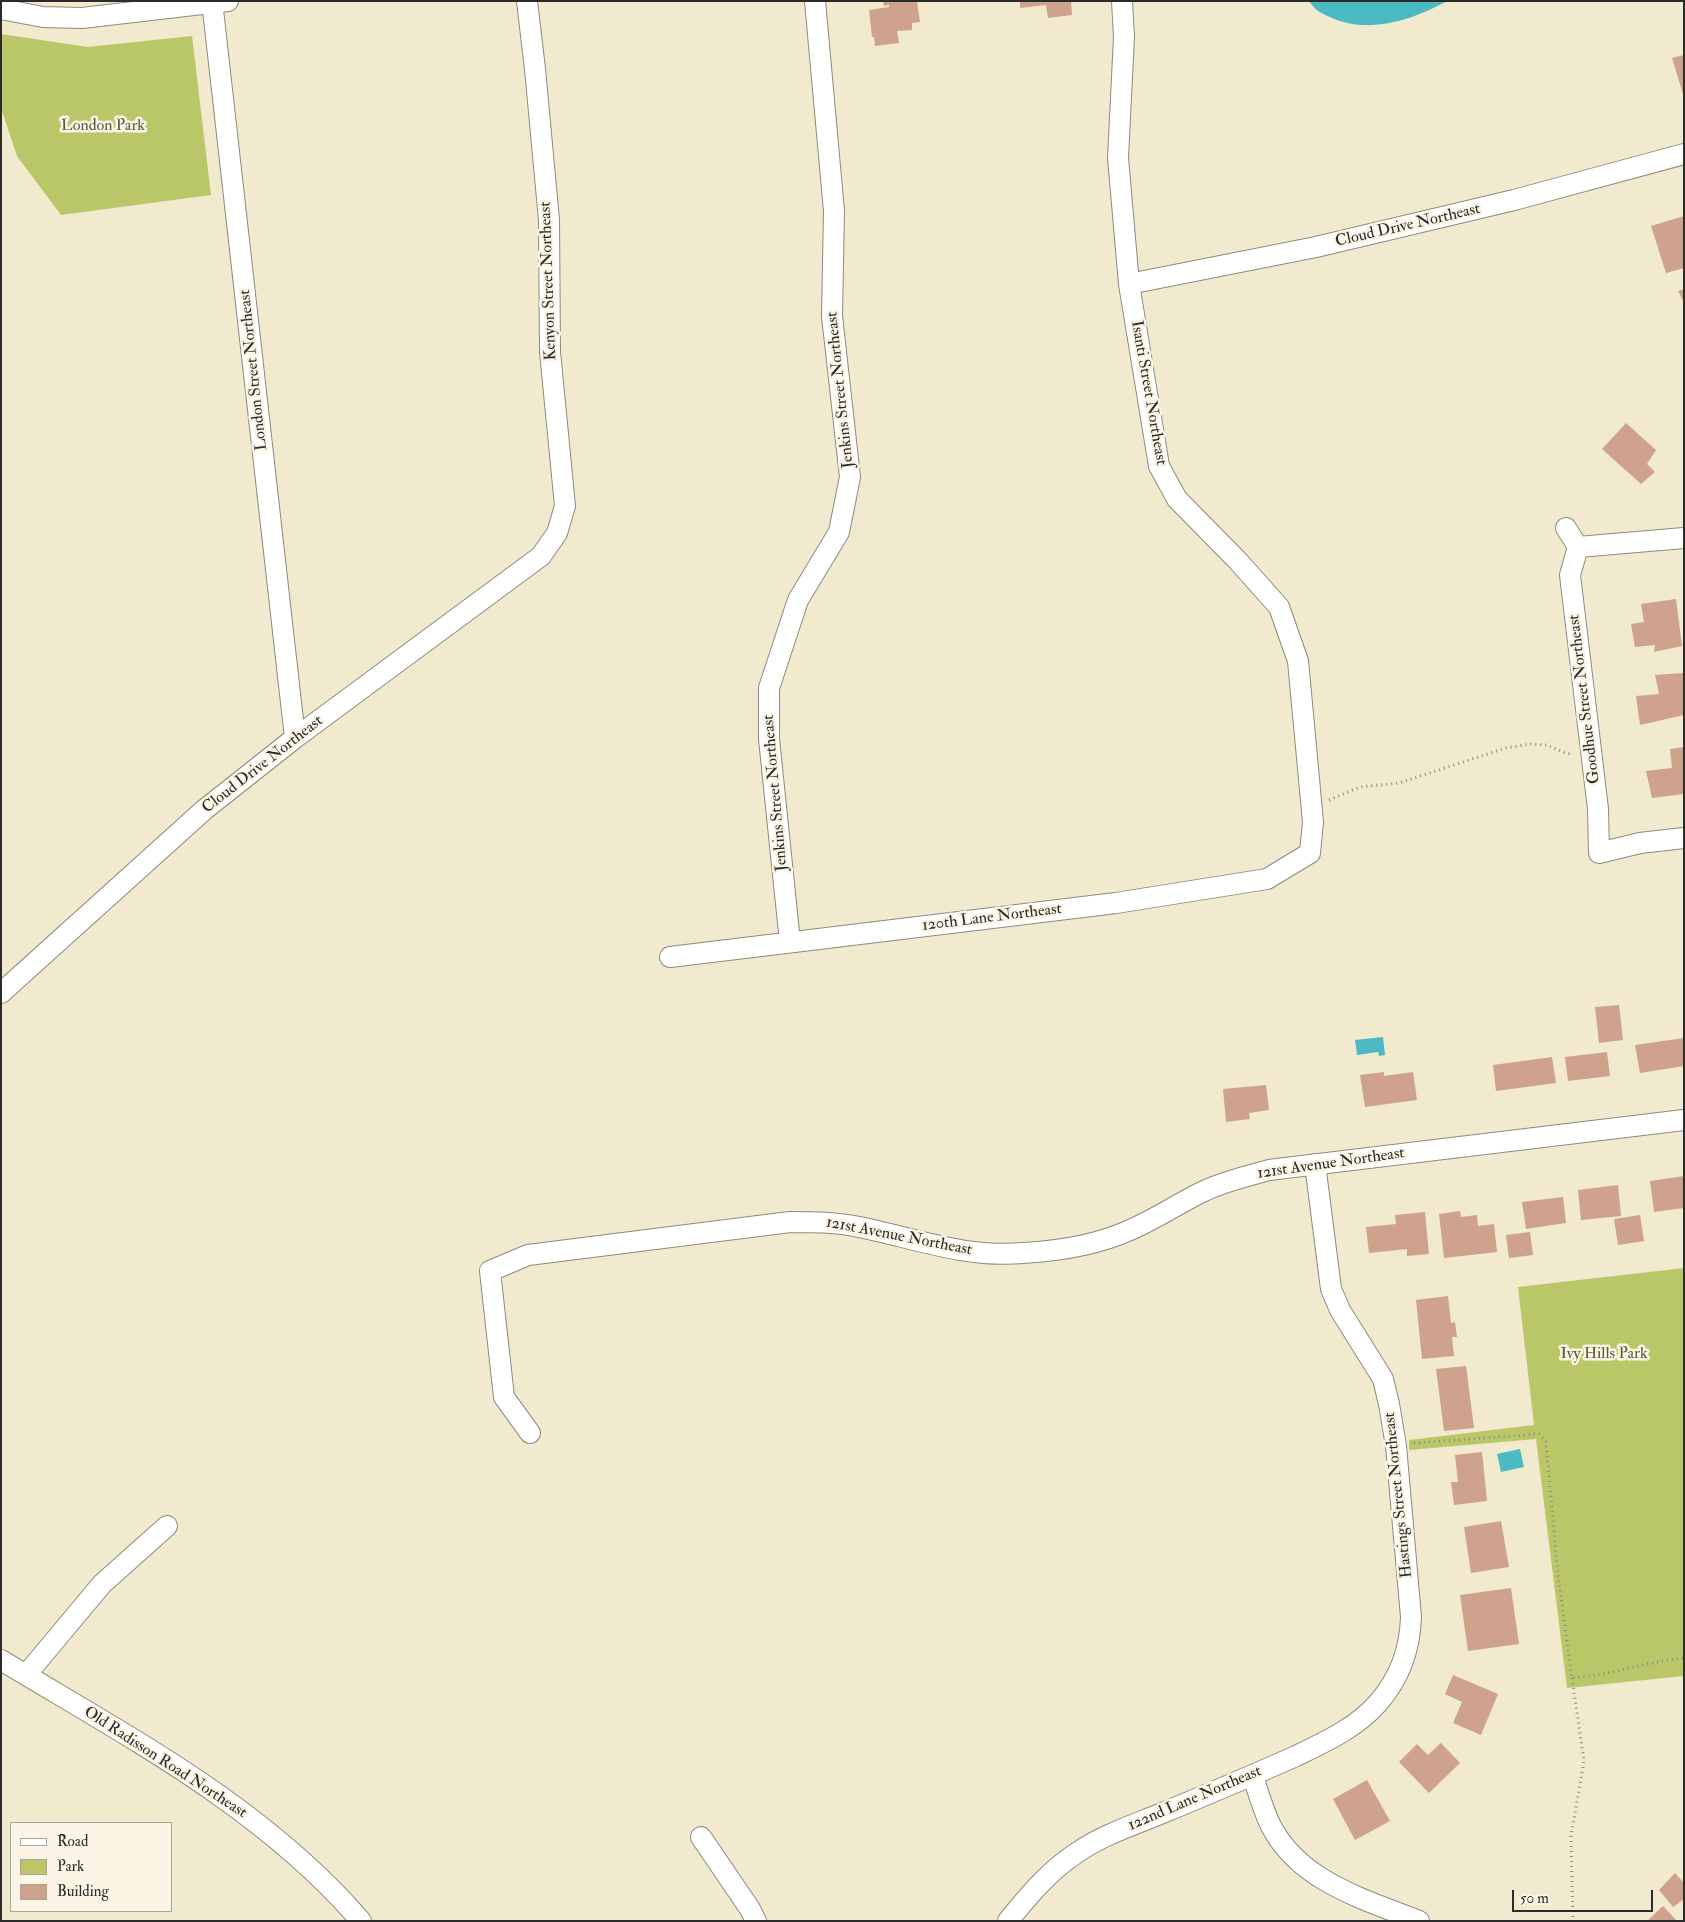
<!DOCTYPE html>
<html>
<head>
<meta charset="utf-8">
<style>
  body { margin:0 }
  #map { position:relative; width:1685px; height:1922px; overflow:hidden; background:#f1eacf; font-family:"IM FELL Double Pica",serif }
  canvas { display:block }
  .frame { position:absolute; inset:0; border:2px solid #2b2b2b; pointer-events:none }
  .legend { position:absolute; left:10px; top:1822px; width:162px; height:90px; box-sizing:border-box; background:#fcf5e5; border:1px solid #a8a49b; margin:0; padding:6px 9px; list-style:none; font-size:15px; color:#2b2b2b }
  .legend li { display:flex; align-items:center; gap:10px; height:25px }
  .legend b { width:25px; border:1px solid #a8a49b }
  .scale { position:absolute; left:1512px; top:1890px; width:141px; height:22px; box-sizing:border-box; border:2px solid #2b2b2b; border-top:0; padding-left:6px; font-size:15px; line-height:18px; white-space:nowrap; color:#2b2b2b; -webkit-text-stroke:4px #fcf5e5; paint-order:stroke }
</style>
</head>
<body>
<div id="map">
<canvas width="1685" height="1922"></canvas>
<div class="frame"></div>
<ul class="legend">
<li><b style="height:6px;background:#fff"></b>Road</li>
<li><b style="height:14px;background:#bac769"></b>Park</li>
<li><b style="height:14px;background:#cea28d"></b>Building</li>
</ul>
<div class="scale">50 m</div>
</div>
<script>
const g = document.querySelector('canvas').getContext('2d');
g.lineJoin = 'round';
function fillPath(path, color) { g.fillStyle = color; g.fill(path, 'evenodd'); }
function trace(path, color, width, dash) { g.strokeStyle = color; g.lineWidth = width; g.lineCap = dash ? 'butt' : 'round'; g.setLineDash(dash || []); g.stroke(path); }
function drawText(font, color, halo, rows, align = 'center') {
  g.font = font + ' "IM FELL Double Pica",serif'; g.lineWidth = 5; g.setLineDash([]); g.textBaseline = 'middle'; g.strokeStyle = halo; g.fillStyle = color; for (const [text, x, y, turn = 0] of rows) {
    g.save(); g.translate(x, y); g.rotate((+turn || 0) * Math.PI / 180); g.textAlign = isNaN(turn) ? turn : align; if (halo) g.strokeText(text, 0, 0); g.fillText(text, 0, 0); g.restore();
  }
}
fillPath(new Path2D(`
  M1,34L88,47L192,36L211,195L61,215L17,156L1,108Z
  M1684,1268V1676L1567,1688L1536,1439L1409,1450V1440L1534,1425L1518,1287Z`), '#bac769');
fillPath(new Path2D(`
  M1309,1H1447C1413,20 1367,35 1330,17C1320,13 1315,10 1309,1Z
  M1383,1037L1385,1055L1379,1056L1378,1052L1357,1055L1355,1040Z
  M1520,1449L1524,1467L1501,1472L1497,1454Z`), '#4cbac2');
fillPath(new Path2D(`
  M883,1H917L920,22L912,23V30L897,31L899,43L875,46L874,37H872L869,10L889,7V5L884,6Z
  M1020,1H1071L1072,15L1048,18L1046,5L1020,8Z
  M1684,55V94H1683L1672,58Z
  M1684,216V268L1666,273L1651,226Z
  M1684,289V302L1678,291Z
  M1626,423L1656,450L1647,464L1655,472L1641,484L1602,449Z
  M1676,599L1682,646L1654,652L1655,645L1635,647L1631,624L1644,622L1641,604Z
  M1683,673L1684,715L1640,725L1636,696L1659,694L1655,675Z
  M1684,747V794L1652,798L1646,771L1672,768L1670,749Z
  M1619,1005L1623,1040L1599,1043L1595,1007Z
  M1684,1038V1066L1640,1073L1635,1045Z
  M1607,1052L1610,1076L1568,1081L1565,1057Z
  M1552,1057L1556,1083L1496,1091L1493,1065Z
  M1384,1072V1076L1413,1072L1417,1100L1365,1107L1360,1075Z
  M1266,1085L1269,1110L1249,1113L1250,1119L1226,1122L1223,1089Z
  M1684,1176V1208L1654,1212L1650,1181Z
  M1618,1185L1621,1216L1581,1220L1578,1190Z
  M1563,1197L1566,1223L1526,1229L1522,1202Z
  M1460,1211L1461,1217L1477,1215L1478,1226L1494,1224L1497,1252L1444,1258L1439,1214Z
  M1425,1212L1429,1254L1407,1256V1249L1369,1253L1366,1227L1396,1224L1395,1215Z
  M1640,1215L1644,1241L1618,1245L1614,1219Z
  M1530,1232L1533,1255L1509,1258L1506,1235Z
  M1448,1296L1451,1323L1455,1322L1457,1337H1452L1454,1356L1422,1359L1416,1300Z
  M1466,1366L1474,1428L1444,1431L1436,1369Z
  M1482,1452L1487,1501L1454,1505L1451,1482H1458L1455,1455Z
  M1501,1521L1509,1567L1471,1573L1464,1527Z
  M1511,1588L1519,1644L1468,1651L1460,1595Z
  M1453,1675L1498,1694L1481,1735L1453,1723L1462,1702L1445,1694Z
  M1441,1743L1460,1763L1429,1793L1399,1762L1417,1744L1428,1755Z
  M1367,1780L1390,1821L1355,1840L1333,1799Z
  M1675,1873L1684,1883V1899L1673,1907L1659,1890Z
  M1663,1906L1677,1921H1647Z`), '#cea28d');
const minor = new Path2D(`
  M212,1L295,738
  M1,9L43,17L82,18L228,1
  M1129,284L1316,247L1514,200L1684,154
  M1566,528L1578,547
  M1578,547L1570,575L1598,809L1599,853L1640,843L1684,838
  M1578,547L1684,538
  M790,942L769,739V688L798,600L839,532L850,477L832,316L834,211L815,1
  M670,957L1116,903L1267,879L1310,853L1313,822L1298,661L1279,607L1238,561L1177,499L1159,466L1129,284L1118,158L1124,37L1122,1
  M1,993L204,810L295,738L541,556L557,533L565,506L550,352L549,220L535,69L527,1
  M530,1433L504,1397L490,1271L528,1255L790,1222C814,1222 836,1222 859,1227C915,1238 963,1258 1023,1253C1059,1251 1097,1245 1130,1230C1156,1219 1179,1203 1204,1191C1225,1181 1248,1176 1269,1170L1684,1120
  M1,1660C128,1737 263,1807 361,1921
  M26,1675L102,1584L167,1526
  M1253,1776C1258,1792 1263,1810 1271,1826C1300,1882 1364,1899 1419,1921
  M701,1837L750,1909L756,1921
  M1008,1921C1029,1895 1050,1870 1078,1852C1103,1835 1133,1825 1160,1814C1206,1795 1251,1776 1296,1756C1325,1742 1356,1728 1378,1703C1400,1678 1410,1650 1411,1617L1396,1446L1389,1404L1383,1379L1340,1310L1331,1289L1315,1164`);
trace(minor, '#8e8a7d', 22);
trace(new Path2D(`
  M1329,800L1360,787L1399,783L1506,748L1530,744L1547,745L1565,753L1572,754
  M1414,1443L1539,1434L1546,1442L1558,1575L1572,1678C1610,1675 1646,1662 1684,1658
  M1572,1678L1584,1761L1571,1836L1573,1921`), '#8e8a7d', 3, [1, 4]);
trace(minor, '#fff', 20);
drawText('16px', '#565a3e', '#fcf5e5', [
  ["London Park",103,127],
  ["Ivy Hills Park",1604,1355]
]);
drawText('16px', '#2b2b2b', '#fcf5e5', [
  ["Cloud Drive Northeast",1408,226,-13],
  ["Kenyon Street Northeast",549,281,-92],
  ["London Street Northeast",254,370,-96],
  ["Jenkins Street Northeast",841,390,-96],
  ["Isanti Street Northeast",1148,393,80],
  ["Goodhue Street Northeast",1585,699,-97],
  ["Cloud Drive Northeast",263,765,-38],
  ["Jenkins Street Northeast",776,793,-95],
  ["120th Lane Northeast",992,918,-7],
  ["121st Avenue Northeast",1331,1164,-8],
  ["121st Avenue Northeast",899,1237,11],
  ["Hastings Street Northeast",1399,1495,-96],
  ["Old Radisson Road Northeast",165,1763,33],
  ["122nd Lane Northeast",1195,1799,-23]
]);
</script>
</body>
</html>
